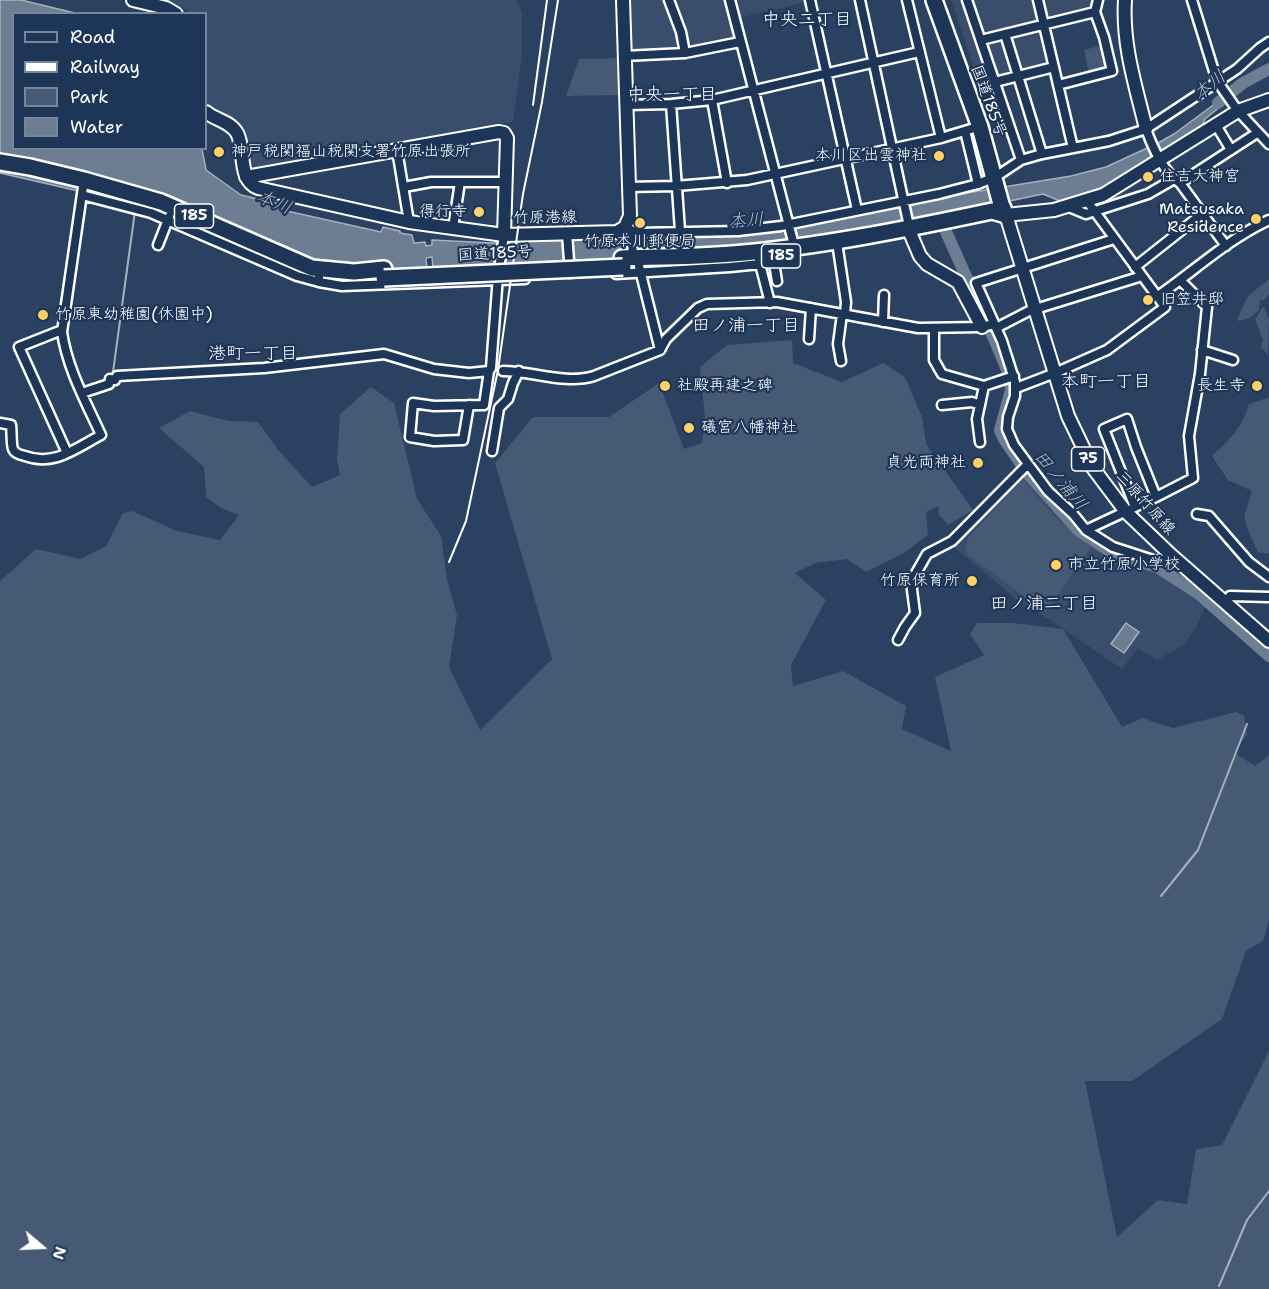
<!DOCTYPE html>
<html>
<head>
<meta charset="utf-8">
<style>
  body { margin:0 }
  #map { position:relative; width:1269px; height:1289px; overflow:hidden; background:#2a4161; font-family:"Shantell Sans",sans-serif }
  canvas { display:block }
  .legend { position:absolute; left:12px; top:12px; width:195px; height:138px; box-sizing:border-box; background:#1d3557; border:2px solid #77869a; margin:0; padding:8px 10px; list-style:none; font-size:18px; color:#fff }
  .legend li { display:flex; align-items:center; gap:12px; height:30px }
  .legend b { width:30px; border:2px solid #77869a }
  .north { position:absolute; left:12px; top:1217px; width:60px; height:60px; -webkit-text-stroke:4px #1d3557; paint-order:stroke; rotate:109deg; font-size:16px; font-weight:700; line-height:24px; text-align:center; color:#fff }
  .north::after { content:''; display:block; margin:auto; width:21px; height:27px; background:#fff; clip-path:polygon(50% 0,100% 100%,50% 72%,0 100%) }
</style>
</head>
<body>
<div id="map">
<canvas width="1269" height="1289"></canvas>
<ul class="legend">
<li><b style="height:8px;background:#1d3557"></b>Road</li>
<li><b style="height:8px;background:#fff"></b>Railway</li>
<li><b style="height:16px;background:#465975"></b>Park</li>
<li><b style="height:16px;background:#6d7d92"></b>Water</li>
</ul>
<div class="north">N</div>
</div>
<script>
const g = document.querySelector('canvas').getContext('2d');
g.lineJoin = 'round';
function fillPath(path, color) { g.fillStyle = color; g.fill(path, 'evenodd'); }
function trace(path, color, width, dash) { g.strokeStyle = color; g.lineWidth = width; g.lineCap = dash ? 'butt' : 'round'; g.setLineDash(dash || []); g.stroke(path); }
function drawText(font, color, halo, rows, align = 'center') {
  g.font = font + ' "Shantell Sans","Klee One",sans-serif'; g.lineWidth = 4.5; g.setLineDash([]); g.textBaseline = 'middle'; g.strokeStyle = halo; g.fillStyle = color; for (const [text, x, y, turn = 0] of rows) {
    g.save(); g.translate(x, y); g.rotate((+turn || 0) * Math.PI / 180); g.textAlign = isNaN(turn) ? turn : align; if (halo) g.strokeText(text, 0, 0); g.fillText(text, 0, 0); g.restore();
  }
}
fillPath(new Path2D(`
  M147,0H517L522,13V55L513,122L254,170L244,127L206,107V14L189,13L188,10Z
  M628,0H816L729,20L735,42L686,51L630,54Z
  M951,0H1097L1095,9L1040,23L1051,65L979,84Z
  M1024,473L1059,515L1083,537L1116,557L1160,572L1197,595L1207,603L1195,629L1183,645L1157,660L1138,648L1122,669L1050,620L1021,603L951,545Z`), '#394e6c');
fillPath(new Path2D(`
  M1103,45L1109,69L1089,74L1084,50Z
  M621,58L622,95L566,96L579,59Z
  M1269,279V294L1264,300L1260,299L1259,310L1250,318L1239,321L1237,319L1248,296Z
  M1264,307L1269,319L1268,355L1261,347L1263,340L1255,320L1262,308Z
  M792,340L793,363L842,382L883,363L905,377L922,417L926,444L973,510L948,525L939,515L938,506L926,512L928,535L904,553L866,572L847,559L815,563L795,573L826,600L791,665L793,686L843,671L906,706L902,729L951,751L935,677L984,655L970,634L977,623H1013L1063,629L1122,727L1142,718L1173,728L1236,712L1244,716L1247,734L1235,753L1255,766L1269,755V921L1263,941L1246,951L1222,1019L1132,1081H1085L1117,1237L1158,1200L1187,1204L1196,1149L1222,1145L1269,1051V1289H0V581L36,549L81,559L106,546L123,513L132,511L177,531L220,540L239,515L221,508L206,497L204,467L159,428L190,411L228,421L258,422L279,451L312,487L340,475L337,459L340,414L371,387L394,403L417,499L441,536L447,579L457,615L449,667L480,730L552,659L495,463L533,417H609L659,383L684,449L702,443L705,417L700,367L727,345Z
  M1269,395V554L1258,552L1250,535L1244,517L1252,491L1228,480L1212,456C1229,441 1243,426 1249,404L1268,398Z
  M1023,479L1053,515L1091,547L1046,612L965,553L968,538Z`), '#465975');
const water = new Path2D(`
  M0,0H21L75,13L14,14V148L202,149L206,170L241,195L288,206L287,211L381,232L383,227L400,231V233L412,235L414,243L425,242L426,246L432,245V240L493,243L567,238L587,240L750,234L872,212L961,194L1071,176L1106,167L1158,143L1174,134L1224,97L1227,101L1205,119L1201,128L1113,183L1104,187L1060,201L1043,194L860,232L762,245L622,253L623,271L434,279L432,257L426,258L428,281L334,282L313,279L87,193L0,173Z
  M1126,623L1139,632L1124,653L1111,644Z`);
fillPath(water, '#6d7d92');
trace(water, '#a7b1be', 1.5);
trace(new Path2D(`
  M113,372L135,211
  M1161,896L1198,850L1247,724
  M1219,1286L1247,1220L1269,1191`), '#a7b1be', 2);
trace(new Path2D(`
  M1218,103L1243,83L1269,69
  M938,214L995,341L1010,377L1011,390L1000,430L1004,439L1028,474L1078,530L1114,554L1157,567L1199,594L1269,656`), '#6d7d92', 12);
const street = new Path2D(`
  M669,0L681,32L685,53
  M730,0L795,249
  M810,0L857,210
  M860,0L910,231
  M907,0L941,138
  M967,0L1021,160
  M1038,0L1073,148
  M1192,0L1217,81L1238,111L1269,144
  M1005,34L1042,154
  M981,40L1095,12
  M624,56L685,53L740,42
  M995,82L1054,67
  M1058,85L1112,71L1104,37L1095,12L1098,0
  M712,100L727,183
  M671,104L680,231
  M626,105L671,104L712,100L919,52
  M1216,125L1231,150
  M1146,129C1152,146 1164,173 1180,183L1226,246
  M965,131L978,184
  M397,150L409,222
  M1000,174L1021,160L1042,154L1109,141L1146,129L1237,69L1260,48L1269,42
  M1180,183L1257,133
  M404,187L431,182H506
  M628,187L676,186L747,180L941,138L981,126
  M82,195L151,213L297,276L319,282
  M1069,207L1086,214L1148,194L1174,179
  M625,227L637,233L738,231L781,226L939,194L978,184L995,177
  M453,228L460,182
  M631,231L633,254
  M567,234L570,273
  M1114,239L976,283L1002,341L1015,382V396L1008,417L1007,429L1014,445L1028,464L1048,491L1073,514L1086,530L1113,547L1156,561L1163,560L1171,555
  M158,245L169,217
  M838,249L846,302L845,314
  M759,260L770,303
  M774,263L777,281
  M639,266L660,350
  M1135,267L1202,214
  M319,269V282L342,286L525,279
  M616,274L730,267L790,261
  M1158,296C1194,271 1228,239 1269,220
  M883,322L884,295
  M996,328L1029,311L1142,276
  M934,329V360L942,374L984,386
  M62,330L19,347L67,453
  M809,339L811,308
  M1202,350L1233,360
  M841,361L838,344L842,314
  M503,371C533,371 565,385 594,376L660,350L666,339L698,308L707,304L777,302L918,328L982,327L994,324
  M1016,388L1055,373L1107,350L1165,307L1087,201
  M82,393L109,384L110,379L115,380L117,376L264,368L384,354L434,369L469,373L489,371L491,368L498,276L504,235
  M469,405L463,440L434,441L410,437L413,403L434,406L482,405H484L489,371
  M942,405L972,402L980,405
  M0,423L11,425C12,432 11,443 13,449C15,454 21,455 25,456C54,467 76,448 101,435C86,402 67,368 62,332L84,180
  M980,442L977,419L984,386L1014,376
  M492,451L499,408L508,399L513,383L519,371
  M1135,507L1156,497
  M1197,514L1209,516L1249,562L1269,577
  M1086,530L1135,507L1104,429L1127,419L1136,447L1156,497L1193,478L1189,436L1200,374L1207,307L1180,280
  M1225,602L1230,596L1269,597
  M898,640L905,627L915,613L911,582L927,554L952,541L1028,464`);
const secondary = new Path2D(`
  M133,0L166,8L176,14
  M1125,0C1122,45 1136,87 1146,129
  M206,112C215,120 230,121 237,133C246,149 237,180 258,188L409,222L504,235L617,232L625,227L630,216L623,0
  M246,177L499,132L504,133L507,138L504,235
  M1006,215L1054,210L1103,195L1238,111L1269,100
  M911,235L920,256L927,264L958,282L982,327`);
const primary = new Path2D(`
  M1006,215L1068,416L1093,468L1126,512L1171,555L1269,641`);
const highway = new Path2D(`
  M934,0L980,127L1001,204L1006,215
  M0,162L30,167L84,180L161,202L312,268L354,272L384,269
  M622,258C658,257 695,257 732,254C818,247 907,229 992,211L1006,215`);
trace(street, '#fff', 13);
trace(secondary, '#fff', 16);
trace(primary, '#fff', 16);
trace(highway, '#fff', 20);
trace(street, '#1d3557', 8);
trace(secondary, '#1d3557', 12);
trace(primary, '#1d3557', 12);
trace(highway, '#1d3557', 15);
trace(new Path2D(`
  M533,105L547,0
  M449,562L466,521L498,370L523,194L542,102L558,0`), '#fff', 2);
const highwayBridge = new Path2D(`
  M384,278L623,267`);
trace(highwayBridge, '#fff', 20, []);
trace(highwayBridge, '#1d3557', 15);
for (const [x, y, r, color] of [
  [219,152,6,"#ffd166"],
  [939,156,6,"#ffd166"],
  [1148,177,6,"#ffd166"],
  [479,212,6,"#ffd166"],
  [1256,219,6,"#ffd166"],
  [640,223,6,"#ffd166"],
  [1148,300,6,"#ffd166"],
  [43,315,6,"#ffd166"],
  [665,386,6,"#ffd166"],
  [1257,386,6,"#ffd166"],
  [689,428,6,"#ffd166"],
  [978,463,6,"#ffd166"],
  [1056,565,6,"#ffd166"],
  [972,581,6,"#ffd166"]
]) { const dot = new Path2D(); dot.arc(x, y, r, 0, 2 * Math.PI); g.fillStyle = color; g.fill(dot); trace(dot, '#1d3557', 2); }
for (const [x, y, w] of [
  [194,216,39],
  [781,256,39],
  [1088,459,33]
]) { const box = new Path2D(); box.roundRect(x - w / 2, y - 12, w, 24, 4.5); g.fillStyle = '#1d3557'; g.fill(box); trace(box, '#fff', 1.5); }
drawText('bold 15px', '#fff', null, [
  ["185",194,216],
  ["185",781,256],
  ["75",1088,459]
]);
drawText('16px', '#fff', '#1d3557', [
  ["国道185号",988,101,70],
  ["竹原港線",545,218,-1],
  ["国道185号",495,254,-3],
  ["三原竹原線",1145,503,48]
]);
drawText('16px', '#fff', '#1d3557', [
  ["神戸税関福山税関支署竹原出張所",231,152],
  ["本川区出雲神社",927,156,"right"],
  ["住吉大神宮",1160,177],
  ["Matsusaka",1244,210,"right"],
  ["Residence",1244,228,"right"],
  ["得行寺",467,212,"right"],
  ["竹原本川郵便局",640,242,"center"],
  ["旧笠井邸",1160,300],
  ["竹原東幼稚園(休園中)",55,315],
  ["社殿再建之碑",677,386],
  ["長生寺",1245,386,"right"],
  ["礒宮八幡神社",701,428],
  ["貞光両神社",966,463,"right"],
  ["市立竹原小学校",1068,565],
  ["竹原保育所",960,581,"right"]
], 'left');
drawText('18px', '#fff', '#1d3557', [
  ["中央二丁目",807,20],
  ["中央一丁目",672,95],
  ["田ノ浦一丁目",746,326],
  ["港町一丁目",253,354],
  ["本町一丁目",1106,382],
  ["田ノ浦二丁目",1044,604]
]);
drawText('italic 18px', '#b6bec8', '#1d3557', [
  ["本川",1210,86,-39],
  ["本川",274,203,22],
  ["本川",746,221,-4],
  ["田ノ浦川",1060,481,50]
]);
</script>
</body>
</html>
